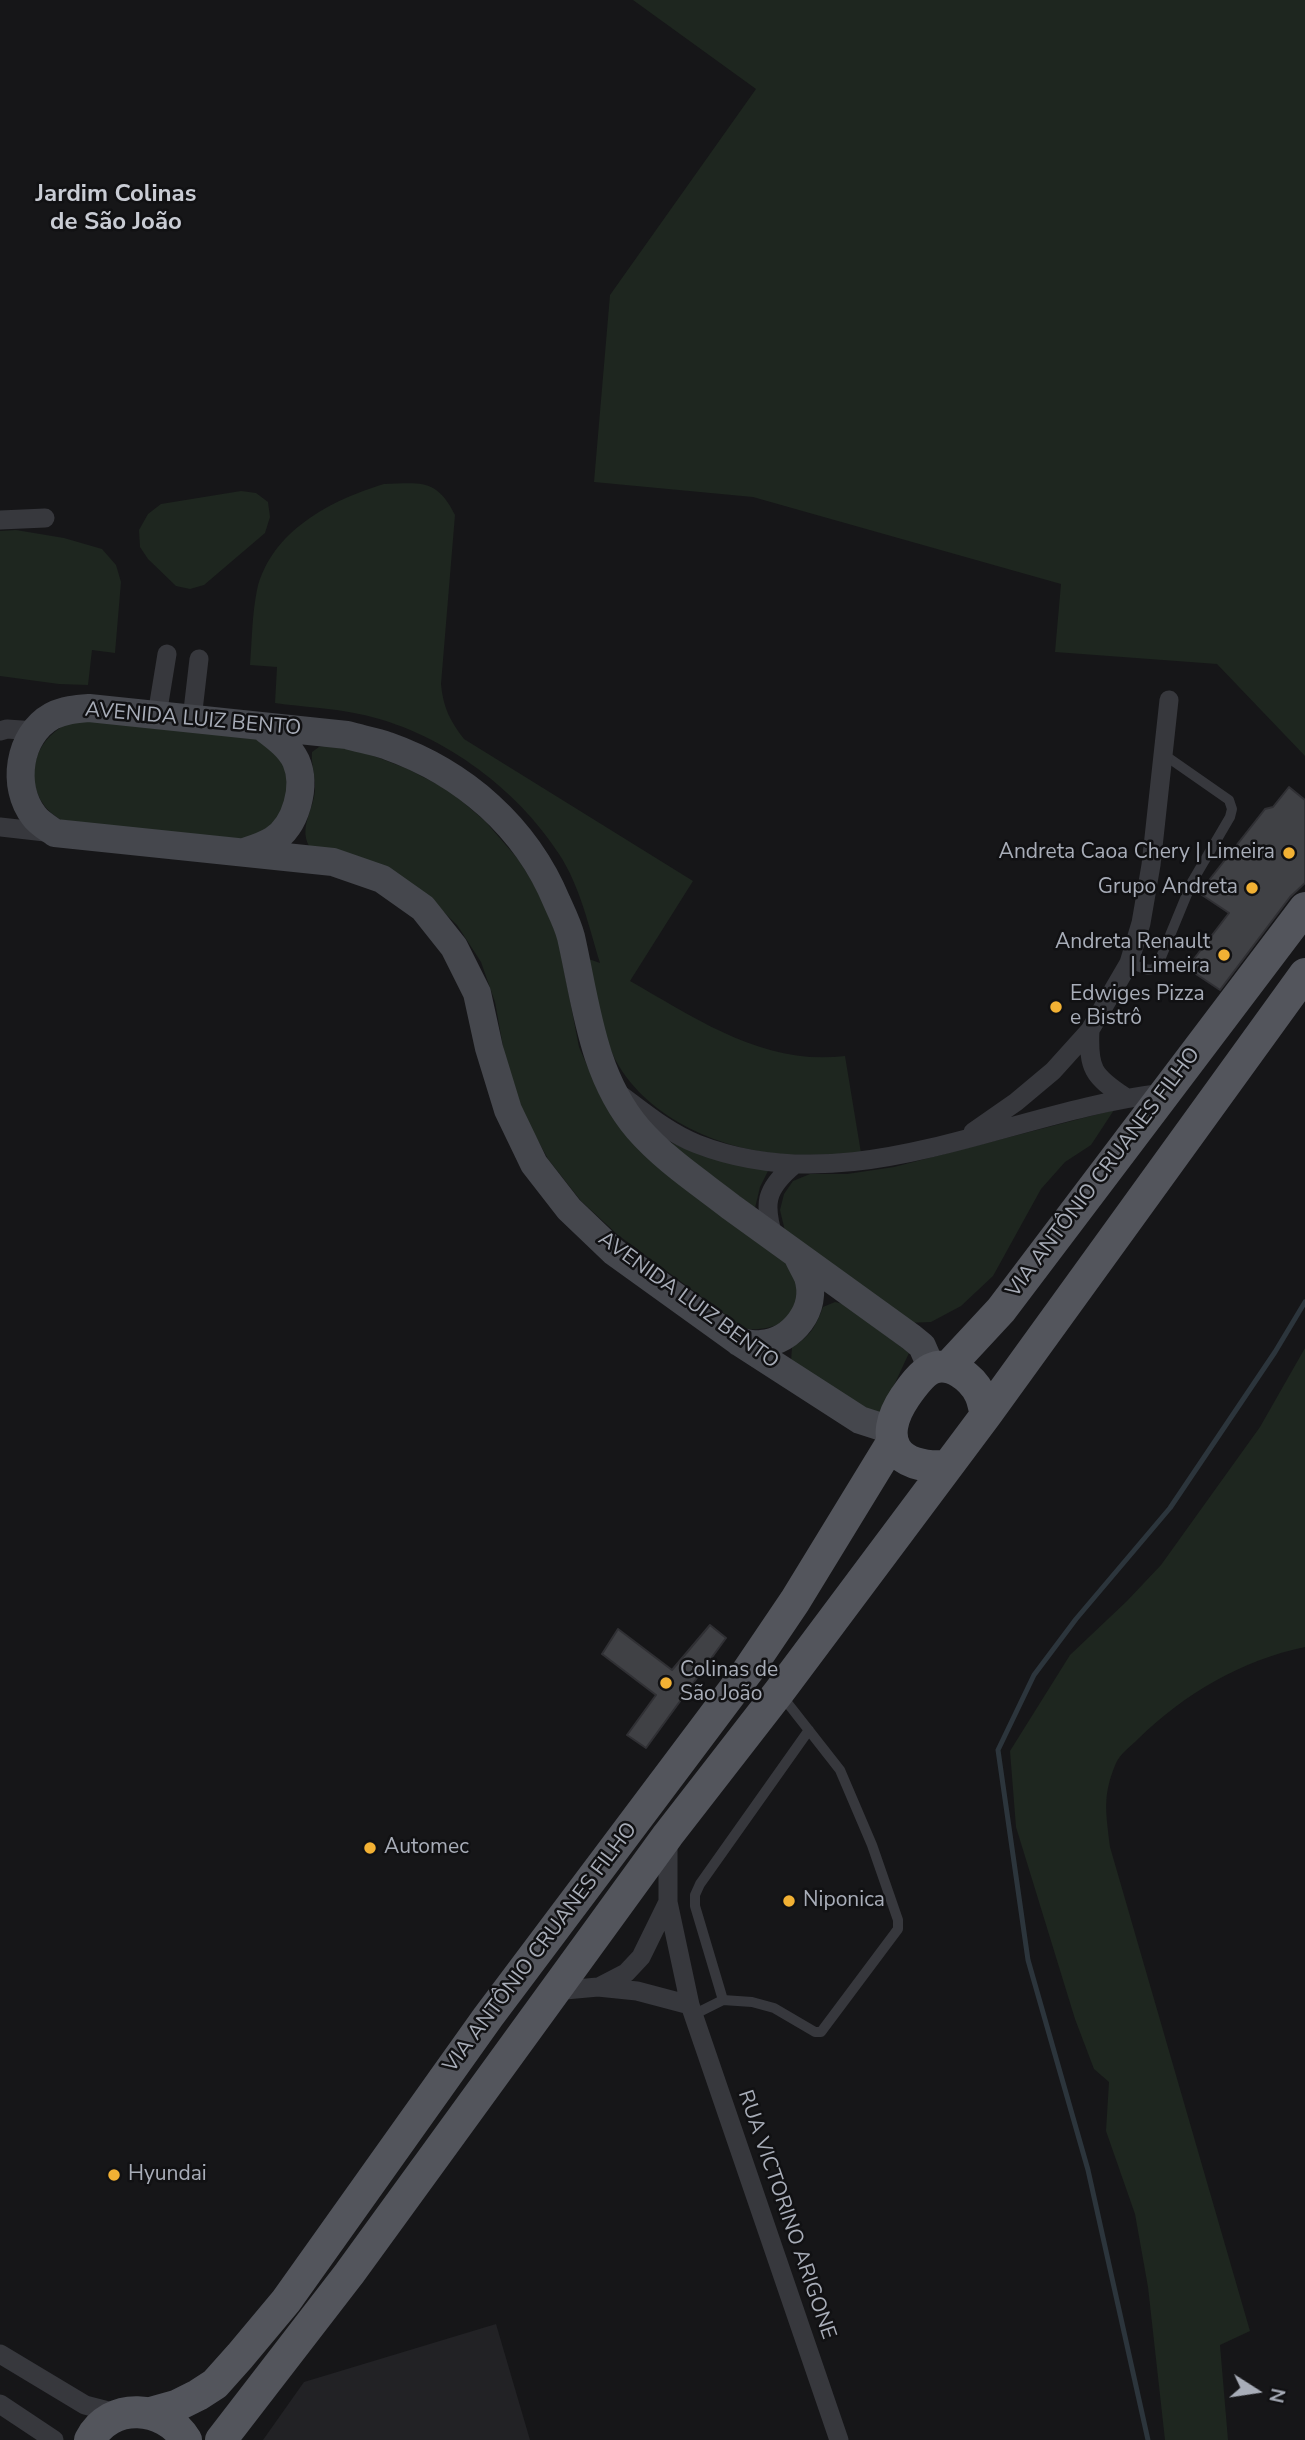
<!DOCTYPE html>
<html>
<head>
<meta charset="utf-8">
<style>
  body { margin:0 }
  #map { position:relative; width:1305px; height:2440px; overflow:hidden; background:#161618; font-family:"Nunito Sans",sans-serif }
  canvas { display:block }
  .north { position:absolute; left:1221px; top:2356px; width:70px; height:70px; -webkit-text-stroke:5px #111113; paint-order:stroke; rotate:102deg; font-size:19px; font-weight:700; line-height:28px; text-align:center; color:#a8adb8 }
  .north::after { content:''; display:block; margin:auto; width:24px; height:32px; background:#a8adb8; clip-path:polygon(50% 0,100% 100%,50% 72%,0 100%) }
</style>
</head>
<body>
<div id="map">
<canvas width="1305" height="2440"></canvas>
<div class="north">N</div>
</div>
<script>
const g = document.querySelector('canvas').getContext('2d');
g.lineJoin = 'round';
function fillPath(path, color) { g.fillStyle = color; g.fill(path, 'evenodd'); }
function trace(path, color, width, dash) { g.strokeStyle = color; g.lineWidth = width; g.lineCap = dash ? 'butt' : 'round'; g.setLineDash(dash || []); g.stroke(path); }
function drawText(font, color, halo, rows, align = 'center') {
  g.font = font + ' "Nunito Sans",sans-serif'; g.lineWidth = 5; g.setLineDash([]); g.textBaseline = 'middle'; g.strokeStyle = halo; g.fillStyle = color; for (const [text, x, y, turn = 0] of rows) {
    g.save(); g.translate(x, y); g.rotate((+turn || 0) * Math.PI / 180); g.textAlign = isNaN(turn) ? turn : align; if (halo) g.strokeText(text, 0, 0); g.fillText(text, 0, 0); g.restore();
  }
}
fillPath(new Path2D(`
  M496,2324L530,2440H263L304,2382Z`), '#222225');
fillPath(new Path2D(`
  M633,0H1305V756L1217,664L1055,652L1061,584L753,497L594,482L610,295L756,89Z
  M384,484C420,483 437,478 455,515L441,684C443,707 450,721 464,739L693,881L630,981C697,1019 764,1066 845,1056L861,1153C834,1154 808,1156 781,1154C718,1149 642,1116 613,1055C598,1024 593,991 586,958L600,963C589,927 580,886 559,854C516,787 438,730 359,714C332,708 303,707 275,703L277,667L250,665C252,641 252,614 257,590C271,531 331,500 384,484Z
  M241,491L256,493L268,502L270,517L265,533L204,585L190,589L176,586L148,559L140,547L139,530L148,514L161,504Z
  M16,530L64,538L102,549L116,565L121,582L115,653L92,650L88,685L59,684L0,676V531Z
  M87,720L252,736C258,739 267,742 272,746C292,764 294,801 277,821C268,833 253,837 240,841L61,820C55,816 48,811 44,805C24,777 35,741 65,725C71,722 80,721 87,720Z
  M330,745L361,751L408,769L450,791L485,821L518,859L540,894L558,939L579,1047L600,1095L786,1261C790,1270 799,1283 799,1293C798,1323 770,1331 745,1329L618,1235L581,1201L548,1159L522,1112L506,1063L495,1002L481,962L457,925L426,895L309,846C298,826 316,807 315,786C315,774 311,765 312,752L319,747Z
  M1114,1110L1091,1145L1065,1162L1041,1189L993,1276L961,1306L931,1322L906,1323L785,1231L780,1210L784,1194L793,1181L810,1174H847L894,1167Z
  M664,1140L711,1158L769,1169L760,1187L755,1208Z
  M835,1302L844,1304L909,1353L875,1426L791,1362L792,1347C810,1337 816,1326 823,1307Z
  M1305,1348V1647C1242,1660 1184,1694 1138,1739C1131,1746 1120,1754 1116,1763C1102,1796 1106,1812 1110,1847L1250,2331L1220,2345L1228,2440H1165L1148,2287L1135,2214L1106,2131L1109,2082L1094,2069L1075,2019L1016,1827L1010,1751L1070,1655L1127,1601L1161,1565L1260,1427Z`), '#1e261f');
trace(new Path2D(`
  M1148,2440L1088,2170L1028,1960L998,1750L1034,1675L1076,1619L1170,1508L1275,1352L1305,1302`), '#2c353c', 5);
const building = new Path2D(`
  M1289,787L1305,800V883L1290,897L1220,990L1187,968L1229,913L1199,893L1265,809L1273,807Z
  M710,1625L726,1638L646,1748L627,1735L656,1695L602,1654L618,1629L672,1670Z`);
fillPath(building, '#404145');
trace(building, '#303034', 2);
trace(new Path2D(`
  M1129,963L1148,970L1154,969L1159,962L1192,882L1230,817L1232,809L1229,800L1163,754
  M723,2000L695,1906V1895L700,1884L809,1730
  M693,2015L723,2000L752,2002L774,2008L815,2032H821L898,1929V1920L872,1845L840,1770L782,1696`), '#37383d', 10);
trace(new Path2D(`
  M0,520L45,518
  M157,715L167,654
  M192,719L199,659
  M0,731L7,729L36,731
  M0,827L54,833
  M1090,1030C1088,1069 1093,1076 1125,1097
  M621,1095C645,1113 669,1133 697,1144C854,1205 1009,1110 1165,1093
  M973,1132L1016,1102L1053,1071L1090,1030L1129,963L1141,923L1151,865L1169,700
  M774,1239C763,1204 765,1189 794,1165
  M668,1838V1902L690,2005L839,2440
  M599,1987L626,1973L641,1957L668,1902
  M554,1991L598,1987L637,1991L690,2005
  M0,2354L85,2405L120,2414
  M0,2404L54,2440`), '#37383d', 19);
trace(new Path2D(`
  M247,851C256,848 265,845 273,840C296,826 307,786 296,761C289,746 274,736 261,726
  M739,1342C746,1343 754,1345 761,1344C793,1341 818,1309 808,1277C805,1270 801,1264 798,1257
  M891,1430L860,1420L739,1342L614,1252L569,1209L534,1164L508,1110L489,1048L477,993L454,947L423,908L382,879L333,862L55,833C48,828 39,823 34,816C11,787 18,735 52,716C64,710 76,709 89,708L347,735C360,739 375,741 388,746C464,773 526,827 557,902C562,913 568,925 571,937C586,1003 592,1075 638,1129C665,1160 699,1182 731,1207C791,1251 851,1294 911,1337L922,1346L932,1369`), '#45474d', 28);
trace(new Path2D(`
  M949,1366L1001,1310L1305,908
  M947,1466C896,1470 876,1440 905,1397C912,1387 921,1374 931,1369C950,1360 972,1378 980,1394C983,1400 984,1408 986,1415
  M151,2413L176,2406L198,2395L215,2384L240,2356L286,2301L488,2017L747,1672L795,1601L891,1444
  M90,2440C110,2401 165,2405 186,2440
  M221,2440L349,2274L668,1835L779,1692L986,1415L1305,974`), '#53555c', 32);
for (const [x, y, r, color] of [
  [1289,853,7,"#f2b134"],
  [1252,888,7,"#f2b134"],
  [1224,955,7,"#f2b134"],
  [1056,1007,7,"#f2b134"],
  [666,1683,7,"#f2b134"],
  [370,1848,7,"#f2b134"],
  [789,1901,7,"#f2b134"],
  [114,2175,7,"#f2b134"]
]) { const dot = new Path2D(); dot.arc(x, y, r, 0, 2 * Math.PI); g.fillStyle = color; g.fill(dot); trace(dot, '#111113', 2.5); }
drawText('21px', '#a8adb8', '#111113', [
  ["AVENIDA LUIZ BENTO",193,720,5],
  ["VIA ANTÔNIO CRUANES FILHO",1104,1173,-53],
  ["AVENIDA LUIZ BENTO",688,1301,36],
  ["VIA ANTÔNIO CRUANES FILHO",541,1948,-53],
  ["RUA VICTORINO ARIGONE",786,2215,71]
]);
drawText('21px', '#a8adb8', '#111113', [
  ["Andreta Caoa Chery | Limeira",1275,853,"right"],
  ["Grupo Andreta",1238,888,"right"],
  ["Andreta Renault",1210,943,"right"],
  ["| Limeira",1210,967,"right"],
  ["Edwiges Pizza",1070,995],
  ["e Bistrô",1070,1019],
  ["Colinas de",680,1671],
  ["São João",680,1695],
  ["Automec",384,1848],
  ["Niponica",803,1901],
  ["Hyundai",128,2175]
], 'left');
drawText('bold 24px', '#c9ccd4', '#111113', [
  ["Jardim Colinas",116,195],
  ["de São João",116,223]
]);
</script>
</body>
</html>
